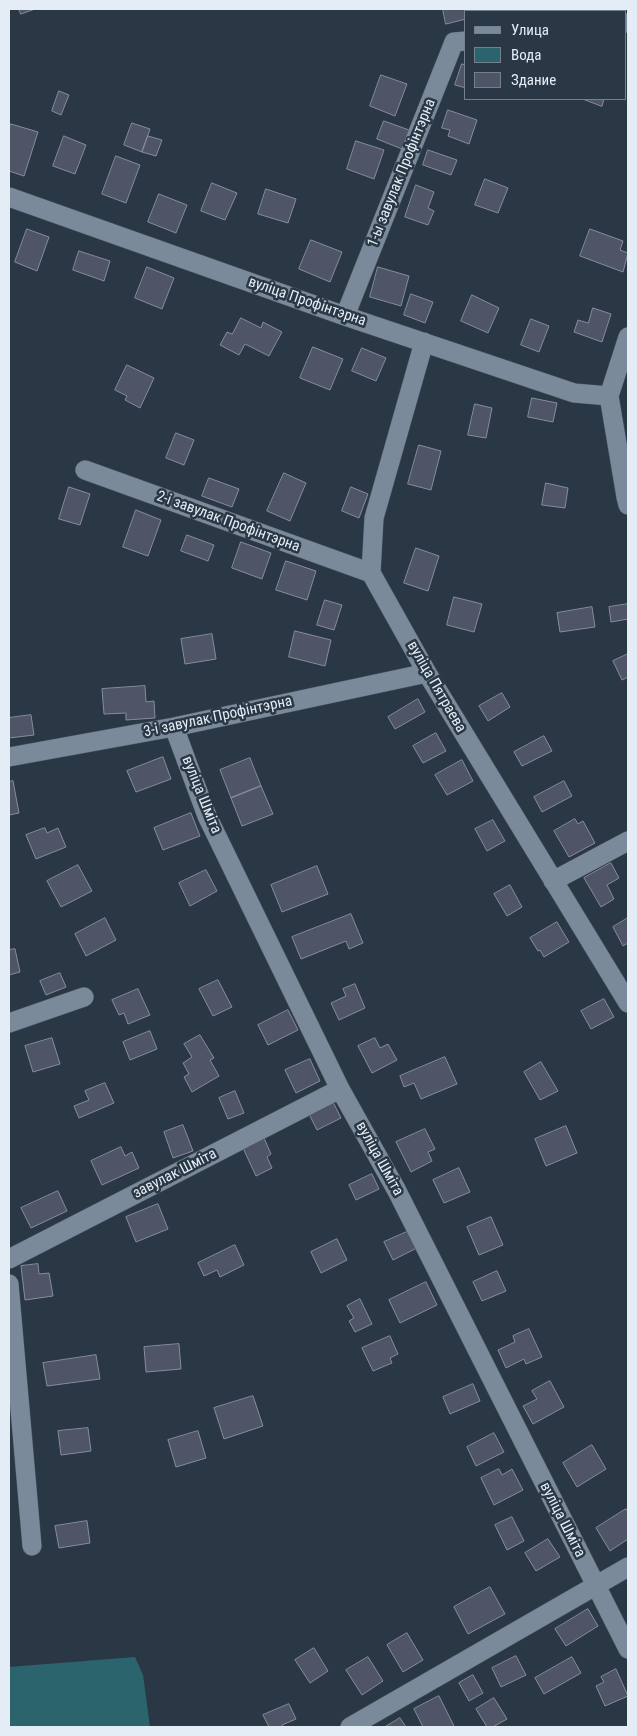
<!DOCTYPE html>
<html>
<head>
<meta charset="utf-8">
<style>
  body { margin:0 }
  #map { position:relative; width:637px; height:1736px; overflow:hidden; background:#2a3745; font-family:"Roboto Condensed",sans-serif }
  canvas { display:block }
  .frame { position:absolute; inset:0; border:10px solid #e4edf6; pointer-events:none }
  .legend { position:absolute; left:464px; top:10px; width:162px; height:90px; box-sizing:border-box; background:#2a3745; border:1px solid #74808c; margin:0; padding:6px 9px; list-style:none; font-size:15px; color:#e4edf6 }
  .legend li { display:flex; align-items:center; gap:10px; height:25px }
  .legend b { width:25px; border:1px solid #74808c }
</style>
</head>
<body>
<div id="map">
<canvas width="637" height="1736"></canvas>
<div class="frame"></div>
<ul class="legend">
<li><b style="height:6px;background:#7a8a9a"></b>Улица</li>
<li><b style="height:14px;background:#2c646e"></b>Вода</li>
<li><b style="height:14px;background:#4f5567"></b>Здание</li>
</ul>
</div>
<script>
const g = document.querySelector('canvas').getContext('2d');
g.lineJoin = 'round';
function fillPath(path, color) { g.fillStyle = color; g.fill(path, 'evenodd'); }
function trace(path, color, width, dash) { g.strokeStyle = color; g.lineWidth = width; g.lineCap = dash ? 'butt' : 'round'; g.setLineDash(dash || []); g.stroke(path); }
function drawText(font, color, halo, rows, align = 'center') {
  g.font = font + ' "Roboto Condensed",sans-serif'; g.lineWidth = 5; g.setLineDash([]); g.textBaseline = 'middle'; g.strokeStyle = halo; g.fillStyle = color; for (const [text, x, y, turn = 0] of rows) {
    g.save(); g.translate(x, y); g.rotate((+turn || 0) * Math.PI / 180); g.textAlign = isNaN(turn) ? turn : align; if (halo) g.strokeText(text, 0, 0); g.fillText(text, 0, 0); g.restore();
  }
}
fillPath(new Path2D(`
  M135,1657L143,1675L150,1727H9V1667Z`), '#2c646e');
const building = new Path2D(`
  M19,9H35L21,14Z
  M443,9H468L469,11H466V19L446,24Z
  M462,64L466,65V88L455,85Z
  M381,75L407,84L395,116L370,106Z
  M59,91L69,95L61,115L52,111Z
  M583,99H604L602,106Z
  M448,110L477,120L469,144L448,136L450,130L442,128Z
  M384,121L409,130L402,149L377,139Z
  M132,123L150,129L142,152L124,145Z
  M11,124L38,132L24,176L9,171V129Z
  M64,136L86,145L75,174L53,166Z
  M148,136L162,140L156,156L142,152Z
  M356,141L384,150L374,179L347,169Z
  M428,150L457,160L451,175L423,165Z
  M116,156L140,165L126,203L102,194Z
  M485,179L508,188L498,213L475,205Z
  M212,183L237,193L225,220L201,211Z
  M416,185L434,192L428,208L434,211L428,225L405,217Z
  M266,189L296,199L288,223L258,214Z
  M159,194L187,205L176,233L148,222Z
  M27,229L49,237L37,271L15,262Z
  M590,229L623,241L620,250L628,253L623,272L580,256Z
  M311,240L342,252L330,282L299,269Z
  M79,251L110,261L104,281L73,270Z
  M147,267L174,278L162,309L135,298Z
  M378,267L409,276L401,306L370,297Z
  M411,294L433,302L425,323L404,315Z
  M472,295L499,308L488,333L461,321Z
  M593,308L611,314L602,342L574,332L578,320L588,323Z
  M241,318L261,328L263,322L282,332L269,356L245,344L239,355L220,345L227,332L232,334Z
  M531,319L549,326L539,352L521,345Z
  M313,347L343,359L330,390L300,378Z
  M362,348L386,358L376,381L352,371Z
  M127,365L154,378L140,408L125,400L127,396L115,390Z
  M532,398L557,403L553,422L528,417Z
  M475,404L492,408L486,438L468,435Z
  M176,433L194,440L184,465L166,458Z
  M419,445L441,451L431,490L408,484Z
  M284,473L306,483L290,521L267,511Z
  M209,478L239,489L232,507L202,496Z
  M546,483L568,488L565,508L542,505Z
  M69,487L90,494L80,525L59,519Z
  M351,487L368,494L359,518L342,511Z
  M136,510L161,520L148,556L123,547Z
  M187,535L214,545L208,561L181,551Z
  M241,542L271,553L262,579L232,568Z
  M416,548L439,556L428,591L404,583Z
  M286,561L316,571L307,600L276,590Z
  M454,597L482,604L474,632L447,625Z
  M325,600L342,605L334,630L317,625Z
  M628,604V619L611,622L609,607Z
  M592,607L595,627L560,632L557,613Z
  M295,631L331,640L325,666L289,657Z
  M212,634L216,659L185,664L181,639Z
  M628,654V677L622,680L613,661Z
  M145,686L146,702L154,701L155,718L126,720V713L104,714L102,689Z
  M502,693L510,707L488,721L479,706Z
  M418,699L425,712L395,729L388,717Z
  M31,715L34,735L9,738V718Z
  M436,733L446,751L423,763L413,746Z
  M544,736L552,751L522,766L514,752Z
  M163,757L171,779L136,792L127,771Z
  M250,758L261,786L231,798L220,770Z
  M462,760L473,781L447,795L435,775Z
  M13,781L19,813L9,815V782Z
  M564,781L572,796L542,812L534,797Z
  M261,786L273,814L242,826L231,798Z
  M191,813L200,836L163,850L154,828Z
  M575,819L578,824L583,821L595,843L569,857L554,831Z
  M493,820L505,841L487,851L475,829Z
  M45,828L47,833L58,828L66,847L36,859L26,835Z
  M611,863L619,878L607,885L614,899L601,907L584,878Z
  M78,865L92,891L61,907L47,881Z
  M317,866L328,894L282,912L271,885Z
  M206,870L217,891L190,906L179,883Z
  M510,885L522,907L507,916L494,894Z
  M351,914L363,943L349,949L346,941L301,959L292,937Z
  M105,918L116,940L86,956L75,934Z
  M628,918V943L623,946L613,927Z
  M557,922L569,942L544,957L540,950L538,951L530,938Z
  M15,949L20,972L9,975V950Z
  M60,973L66,987L46,995L40,981Z
  M218,980L232,1007L213,1016L199,989Z
  M355,984L365,1008L339,1020L331,1003L346,996L343,989Z
  M138,989L150,1015L128,1024L124,1013L119,1015L112,1000Z
  M604,999L614,1017L591,1029L581,1011Z
  M288,1010L298,1030L268,1045L258,1025Z
  M150,1031L157,1049L130,1060L123,1042Z
  M200,1035L214,1058L210,1060L219,1076L192,1092L184,1077L189,1074L183,1063L192,1057L184,1044Z
  M52,1038L60,1064L33,1072L25,1046Z
  M375,1038L380,1048L388,1044L397,1060L372,1073L358,1046Z
  M445,1057L457,1084L421,1099L414,1083L404,1087L400,1076Z
  M310,1059L320,1081L296,1093L285,1070Z
  M541,1062L558,1091L540,1100L524,1072Z
  M105,1083L114,1103L79,1118L74,1106L89,1100L85,1091Z
  M235,1091L244,1113L228,1119L219,1098Z
  M333,1102L341,1118L317,1130L309,1114Z
  M183,1125L193,1151L173,1158L164,1132Z
  M566,1126L577,1153L546,1166L535,1139Z
  M425,1129L435,1149L428,1152L432,1161L411,1172L396,1142Z
  M264,1138L271,1154L267,1157L272,1168L256,1176L243,1148Z
  M121,1147L125,1156L132,1152L139,1168L102,1185L91,1161Z
  M459,1168L470,1192L444,1203L433,1180Z
  M372,1174L379,1189L356,1200L349,1185Z
  M58,1191L67,1211L31,1228L21,1208Z
  M158,1204L168,1229L136,1242L126,1217Z
  M491,1217L503,1245L479,1255L467,1227Z
  M409,1231L417,1248L393,1260L384,1242Z
  M337,1239L347,1260L321,1273L311,1252Z
  M235,1245L244,1265L220,1277L217,1270L204,1276L198,1263Z
  M38,1264L39,1274L49,1273L53,1296L25,1300L21,1266Z
  M497,1271L506,1291L482,1301L473,1282Z
  M426,1282L437,1305L400,1323L389,1300Z
  M360,1299L372,1324L355,1332L349,1321L354,1318L347,1306Z
  M529,1329L542,1357L526,1364L524,1359L506,1368L498,1350L515,1342L513,1336Z
  M390,1336L398,1354L390,1358L392,1363L373,1371L362,1348Z
  M179,1344L181,1369L146,1372L144,1347Z
  M96,1355L100,1379L47,1386L43,1363Z
  M550,1381L564,1407L533,1424L523,1406L537,1399L532,1391Z
  M473,1384L480,1401L450,1414L443,1397Z
  M253,1396L263,1426L224,1439L214,1408Z
  M88,1428L91,1451L61,1455L58,1431Z
  M198,1431L206,1458L176,1467L168,1440Z
  M494,1433L504,1452L476,1466L467,1447Z
  M592,1445L606,1469L577,1487L563,1463Z
  M499,1469L502,1475L512,1469L523,1490L494,1505L481,1478Z
  M626,1509L628,1512V1539L610,1551L596,1528Z
  M512,1517L524,1541L507,1550L495,1525Z
  M87,1521L90,1543L59,1548L55,1526Z
  M548,1539L560,1557L536,1571L525,1553Z
  M490,1587L505,1614L468,1634L454,1607Z
  M588,1609L598,1626L566,1646L555,1629Z
  M407,1633L423,1660L403,1672L387,1645Z
  M314,1648L328,1671L310,1683L295,1660Z
  M516,1656L526,1675L501,1687L492,1668Z
  M368,1657L383,1681L362,1695L346,1670Z
  M572,1657L581,1673L544,1694L535,1678Z
  M616,1669L628,1696L605,1706L596,1686L604,1682L601,1677Z
  M473,1675L483,1693L469,1701L459,1683Z
  M439,1696L454,1726L451,1727H423L414,1709Z
  M494,1698L507,1719L493,1727H487L476,1709Z
  M289,1704L296,1719L282,1725L283,1727H269L263,1715Z
  M400,1718L406,1727H385Z`);
fillPath(building, '#4f5567');
trace(building, '#858ca0', 1);
const minor = new Path2D(`
  M626,23H628
  M9,197L345,316L574,393L609,396
  M345,316L454,42L466,41
  M628,337L609,396L626,497L628,505
  M424,342L374,518L371,573L427,673L628,1003
  M85,470L371,573
  M174,727L207,816L340,1089L397,1191L628,1649
  M9,757L174,727L427,673
  M553,881L628,841
  M9,1023L84,997
  M9,1259L340,1089
  M9,1284L32,1546
  M350,1727L628,1567`);
trace(minor, '#495460', 20);
trace(minor, '#7a8a9a', 19);
drawText('15px', '#e4edf6', '#2a3745', [
  ["1-ы завулак Профінтэрна",402,173,-68],
  ["вуліца Профінтэрна",307,302,19],
  ["2-і завулак Профінтэрна",228,522,20],
  ["вуліца Пятраева",436,687,60],
  ["3-і завулак Профінтэрна",218,717,-12],
  ["вуліца Шміта",201,795,68],
  ["вуліца Шміта",379,1159,61],
  ["завулак Шміта",175,1174,-27],
  ["вуліца Шміта",562,1520,63]
]);
</script>
</body>
</html>
